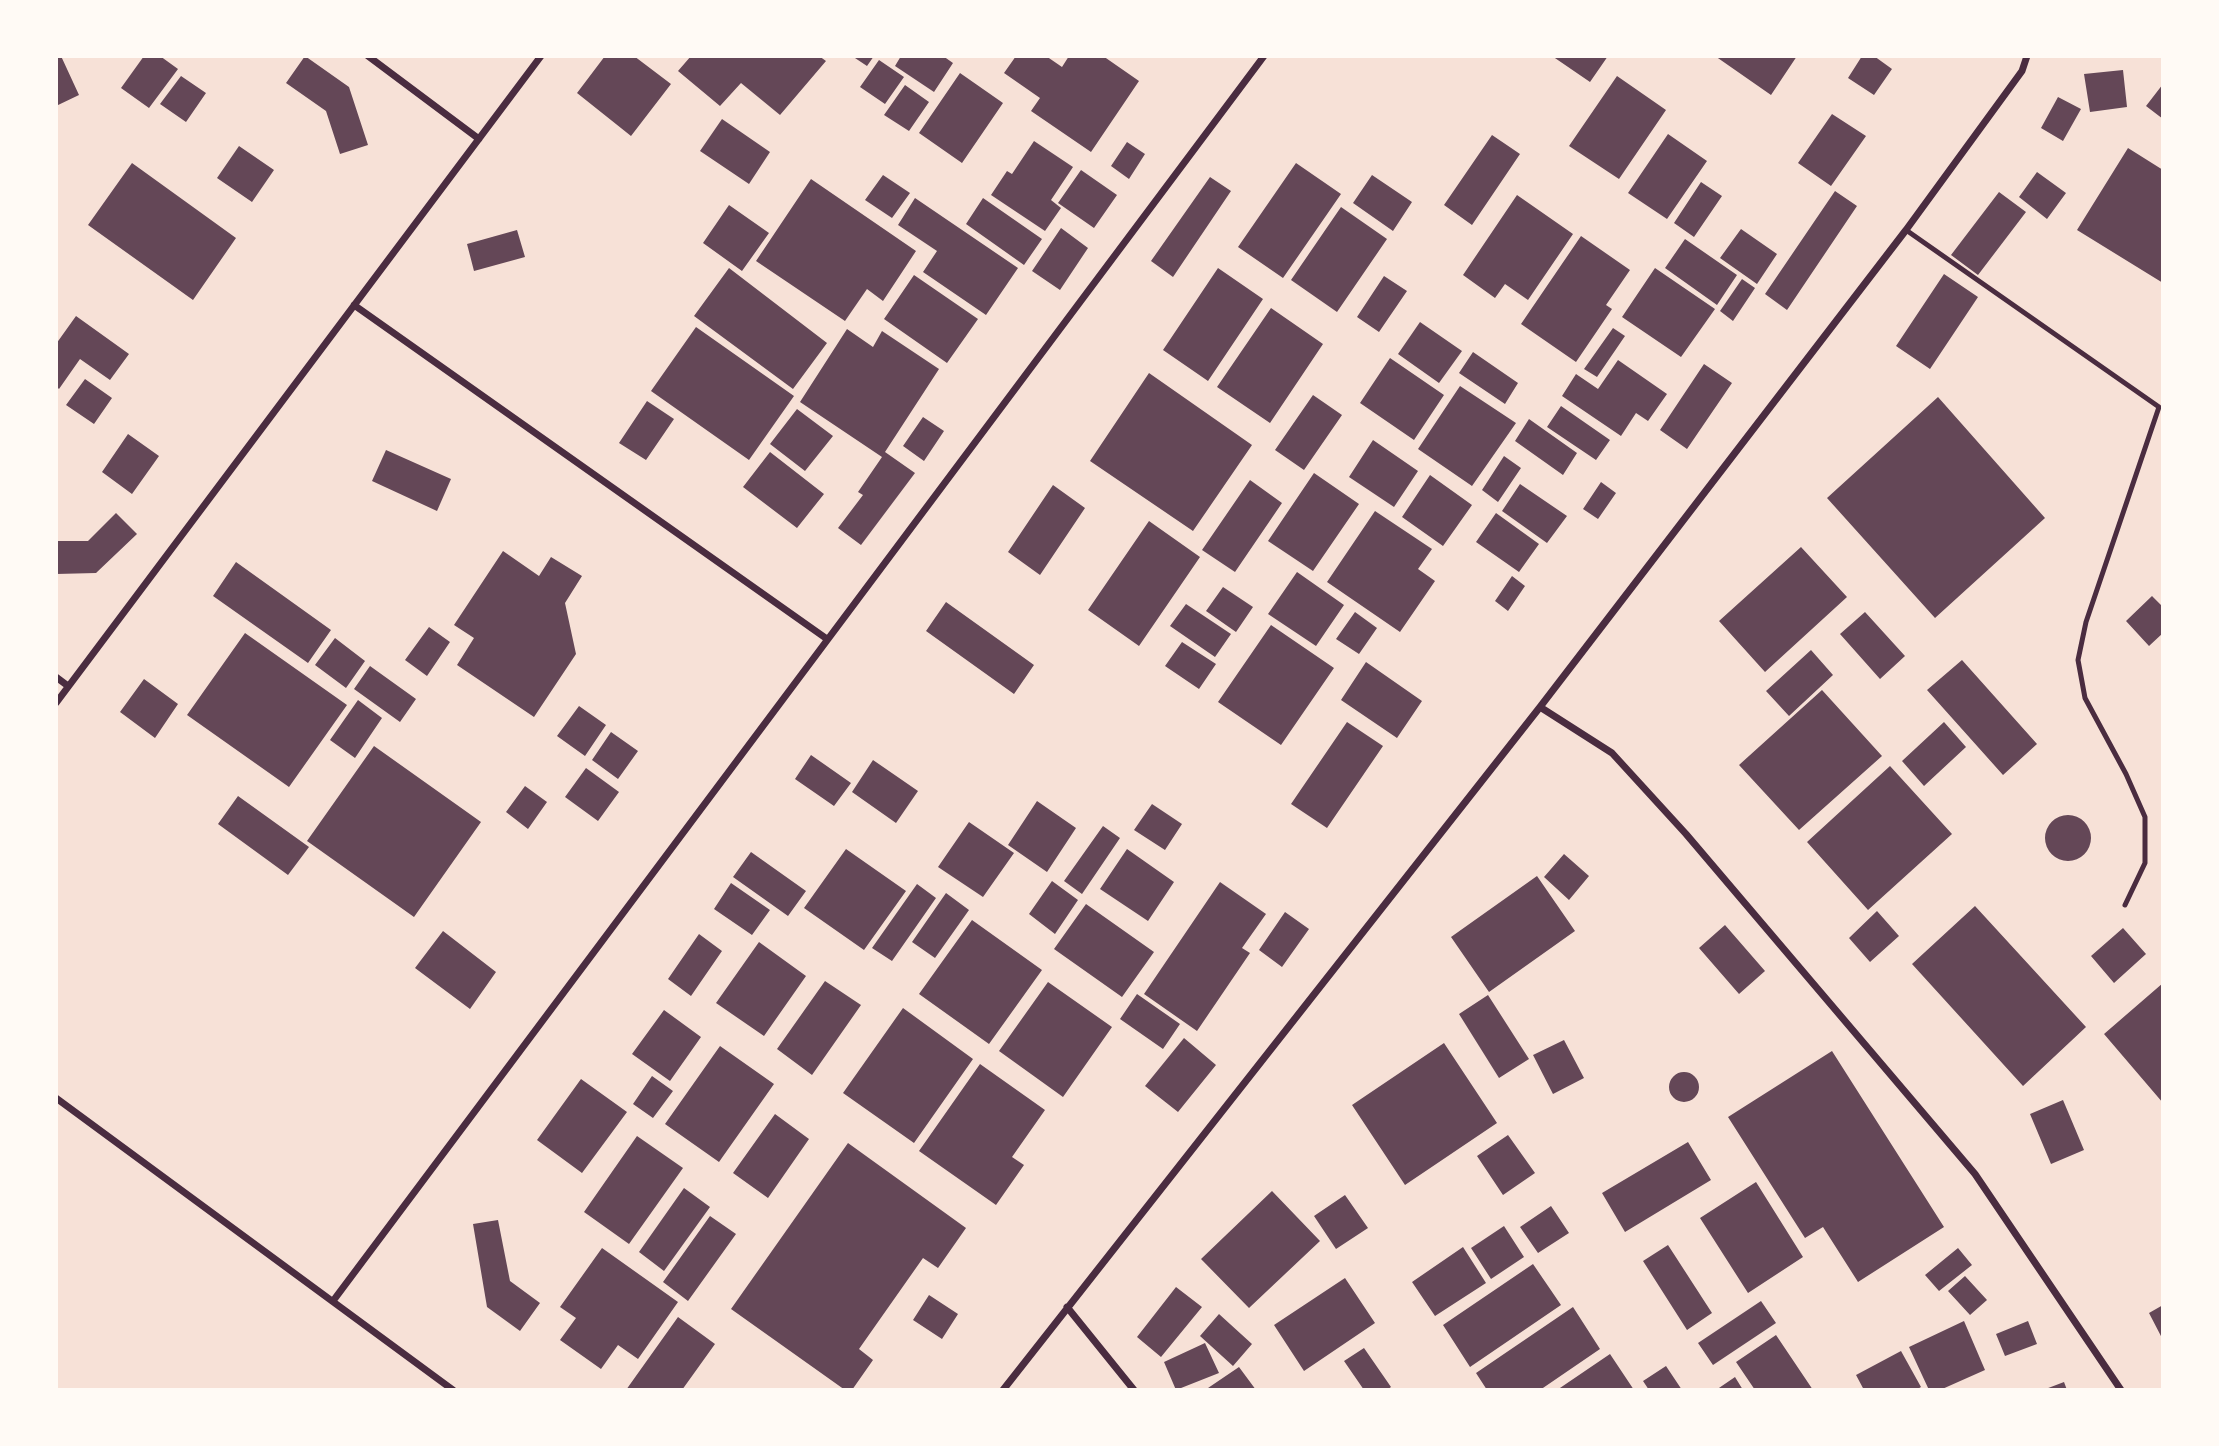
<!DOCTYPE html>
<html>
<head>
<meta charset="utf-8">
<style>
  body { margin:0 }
  #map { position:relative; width:2219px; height:1446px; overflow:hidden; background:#f7e1d7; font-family:Manrope,sans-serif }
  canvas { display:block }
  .frame { position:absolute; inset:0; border:58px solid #fffaf5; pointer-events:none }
</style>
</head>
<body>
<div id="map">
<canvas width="2219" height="1446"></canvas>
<div class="frame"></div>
</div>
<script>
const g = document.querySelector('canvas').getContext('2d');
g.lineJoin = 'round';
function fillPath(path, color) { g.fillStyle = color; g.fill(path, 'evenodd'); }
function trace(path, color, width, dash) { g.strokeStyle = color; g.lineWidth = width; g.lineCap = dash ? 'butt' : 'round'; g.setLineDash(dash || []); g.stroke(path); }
fillPath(new Path2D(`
  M56,56H61L79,95L56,106Z
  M144,56H160L178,69L149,108L121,88Z
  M305,56L349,87L368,145L340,154L326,111L286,83Z
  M605,56H634L671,84L631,136L577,93Z
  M691,56H819L826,61L780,115L741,83L720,106L678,71Z
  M852,56H874L867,66Z
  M901,56H943L953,63L934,92L895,66Z
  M1016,56H1046L1062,67L1069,56H1103L1139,81L1091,152L1031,111L1040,98L1004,73Z
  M1552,56H1608L1590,82Z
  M1715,56H1797L1771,95Z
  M1862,56H1874L1892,69L1874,95L1848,78Z
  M879,60L904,77L885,104L860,87Z
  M2123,70L2127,107L2090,112L2084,74Z
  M960,73L1003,103L962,163L919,133Z
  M181,76L206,93L186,122L160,104Z
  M1617,76L1666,110L1619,179L1569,146Z
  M2163,84V119L2146,106Z
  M905,85L929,102L909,131L884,115Z
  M2058,97L2081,109L2063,141L2041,128Z
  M1832,114L1866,136L1831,186L1798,163Z
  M722,119L770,152L749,184L700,151Z
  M1668,134L1707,161L1667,219L1628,193Z
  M1492,135L1520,154L1472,225L1444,205Z
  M1034,141L1073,167L1051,200L1061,208L1045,231L991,195L1007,171L1012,174Z
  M1127,142L1145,154L1129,179L1111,166Z
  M239,146L274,170L252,202L217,178Z
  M2128,148L2163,170V283L2077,230Z
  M132,163L236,238L193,300L88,225Z
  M1296,163L1341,194L1283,278L1238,247Z
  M1081,170L1117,195L1094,228L1058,203Z
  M2037,172L2066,193L2047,219L2019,197Z
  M883,175L910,193L892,218L865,200Z
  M1372,175L1412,202L1393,231L1353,203Z
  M1210,177L1231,191L1173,277L1151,261Z
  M811,179L916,251L883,301L867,289L845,321L756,261Z
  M1701,182L1722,196L1694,237L1674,223Z
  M1835,191L1857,206L1787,310L1765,294Z
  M1999,192L2026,212L1978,275L1951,255Z
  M1517,195L1573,234L1528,300L1505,284L1495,298L1463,275Z
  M915,198L1018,268L986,315L923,272L937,251L898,225Z
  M983,198L1042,239L1024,265L966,224Z
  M729,205L769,233L742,271L703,243Z
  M1341,207L1387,239L1337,312L1291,280Z
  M1061,228L1088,248L1060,290L1032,271Z
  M1741,229L1777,254L1757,284L1720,258Z
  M517,230L525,257L474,271L467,244Z
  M1581,236L1630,270L1606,305L1612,309L1576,362L1521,324Z
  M1685,239L1737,275L1717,305L1665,268Z
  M729,268L827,343L793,389L694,316Z
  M1218,268L1263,299L1208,381L1163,350Z
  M1655,268L1715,309L1681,357L1622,317Z
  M1944,274L1978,297L1930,369L1896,346Z
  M914,275L978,319L947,363L884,319Z
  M1384,276L1407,291L1379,332L1357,317Z
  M1742,279L1755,288L1733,321L1720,311Z
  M1271,308L1323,344L1270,423L1217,387Z
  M76,316L129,354L110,380L80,359L59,389L56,386V344Z
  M1420,322L1462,351L1439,383L1398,354Z
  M696,327L794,396L749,460L651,391Z
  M1613,328L1625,336L1597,377L1584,369Z
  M847,329L873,347L882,331L939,369L885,452L915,473L861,545L838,528L863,495L858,492L882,457L800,402Z
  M1473,352L1518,383L1505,404L1459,373Z
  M1390,358L1444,395L1414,440L1360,403Z
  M1618,360L1667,394L1648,421L1636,413L1621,436L1562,396L1576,374L1598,389Z
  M1704,364L1732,383L1687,449L1660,430Z
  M1149,373L1252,445L1193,531L1090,461Z
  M85,379L112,398L94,424L66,405Z
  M1460,386L1516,423L1472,486L1418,449Z
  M1313,395L1342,415L1304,470L1275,450Z
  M1938,397L2045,518L1935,618L1827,498Z
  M647,401L674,419L646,460L619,443Z
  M1561,406L1610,440L1596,460L1547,427Z
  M797,409L833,436L805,471L770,444Z
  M923,417L944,431L924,461L903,446Z
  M1529,419L1577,453L1563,475L1515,441Z
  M128,434L159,456L132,494L102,472Z
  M1373,440L1418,471L1394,507L1349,477Z
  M386,450L451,479L437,511L372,481Z
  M770,452L824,494L797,528L743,487Z
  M1504,456L1521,468L1498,502L1482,490Z
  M1314,473L1359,504L1313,571L1268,541Z
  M1430,475L1472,505L1443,546L1402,517Z
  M1250,480L1282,503L1235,572L1202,550Z
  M1601,482L1616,493L1598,519L1583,509Z
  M1520,484L1567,516L1547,543L1502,511Z
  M1053,485L1085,508L1040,575L1008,552Z
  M1375,511L1432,549L1418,569L1435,581L1400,632L1327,582Z
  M116,513L137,534L96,573L56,574V541H88Z
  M1496,513L1539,544L1519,572L1476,542Z
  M1149,521L1200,557L1139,646L1088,610Z
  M1801,547L1847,597L1765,672L1719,621Z
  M503,551L539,576L551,557L582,576L565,603L576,654L534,717L457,665L474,638L454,625Z
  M236,562L331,630L308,663L213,596Z
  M1297,572L1344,605L1316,646L1268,614Z
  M1512,576L1525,586L1508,611L1495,601Z
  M1223,587L1253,607L1236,632L1206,611Z
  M2152,596L2163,607V633L2149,646L2126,621Z
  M946,602L1034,665L1014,694L926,631Z
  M1186,604L1231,634L1215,657L1170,626Z
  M1355,612L1377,628L1359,654L1336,639Z
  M1865,612L1905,656L1880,679L1840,634Z
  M1271,625L1334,668L1281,745L1218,702Z
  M429,627L450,642L427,676L405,660Z
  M245,633L347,705L289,787L187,715Z
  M335,638L365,661L346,688L315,665Z
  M1182,642L1216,664L1199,689L1165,666Z
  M1811,650L1833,675L1789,716L1766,691Z
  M1962,660L2037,744L2003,775L1927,690Z
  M1366,662L1422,701L1397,738L1341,700Z
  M370,666L416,699L400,722L354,689Z
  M144,679L178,704L155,738L120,712Z
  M1822,690L1882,756L1799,830L1739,765Z
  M358,700L382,718L355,758L330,740Z
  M579,706L606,725L585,756L557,736Z
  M1347,722L1383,746L1327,828L1291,804Z
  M1944,722L1966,747L1924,786L1902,761Z
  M611,732L638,751L618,779L592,760Z
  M374,746L481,822L414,917L307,841Z
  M811,755L851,783L834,806L795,779Z
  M873,760L918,791L896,823L852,792Z
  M1890,766L1952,834L1868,910L1807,842Z
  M586,768L619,792L598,821L565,797Z
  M525,786L547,802L528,829L506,812Z
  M238,796L309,847L288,875L218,824Z
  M1037,801L1076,828L1047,872L1008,845Z
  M1152,804L1182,824L1165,850L1134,830Z
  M2045 838a23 23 0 1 1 46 0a23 23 0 1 1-46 0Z
  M969,822L1014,853L983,897L938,867Z
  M1103,826L1120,838L1082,894L1064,881Z
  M846,849L906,891L864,950L804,908Z
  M1127,849L1174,882L1148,921L1100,889Z
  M751,852L806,891L788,916L733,877Z
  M1564,854L1589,876L1569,900L1544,877Z
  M1537,876L1575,931L1489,992L1451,937Z
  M1052,881L1078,900L1055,934L1029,914Z
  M1220,882L1266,914L1242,948L1250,953L1197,1031L1144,994Z
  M731,883L770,910L752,935L714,909Z
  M917,884L936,898L892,961L872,948Z
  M946,893L969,910L935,958L912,942Z
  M1086,904L1154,952L1122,997L1054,949Z
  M1975,906L2086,1027L2023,1086L1912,964Z
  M1877,911L1899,936L1870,962L1849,938Z
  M1285,912L1309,929L1282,967L1259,950Z
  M972,920L1042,970L989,1044L919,994Z
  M1725,925L1765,971L1739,994L1699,948Z
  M2123,928L2146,954L2114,983L2091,956Z
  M443,931L496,972L470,1009L415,968Z
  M699,934L722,951L691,996L668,979Z
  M759,942L806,976L764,1036L716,1003Z
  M825,981L861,1005L812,1075L777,1049Z
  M1048,982L1112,1027L1063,1097L999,1051Z
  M2163,983V1103L2104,1034Z
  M1137,994L1180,1024L1163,1049L1120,1019Z
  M1488,995L1529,1059L1499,1078L1459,1014Z
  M903,1008L973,1059L914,1143L843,1093Z
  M664,1010L701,1037L670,1081L632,1054Z
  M1184,1038L1216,1065L1178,1112L1145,1086Z
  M1564,1040L1584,1078L1553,1094L1533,1055Z
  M1444,1043L1497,1123L1405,1185L1352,1105Z
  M720,1046L774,1084L719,1162L665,1124Z
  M1832,1051L1944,1227L1858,1282L1823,1227L1805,1238L1728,1117Z
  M980,1064L1045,1110L1012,1157L1024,1165L996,1205L919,1151Z
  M1669 1087a15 15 0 1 1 30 0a15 15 0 1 1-30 0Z
  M652,1076L673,1091L653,1118L633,1104Z
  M581,1079L627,1112L582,1173L537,1140Z
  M2063,1100L2084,1150L2051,1164L2030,1114Z
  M775,1114L809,1139L768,1198L733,1173Z
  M1508,1135L1535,1173L1503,1195L1477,1156Z
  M637,1136L683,1168L629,1244L584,1212Z
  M1688,1142L1711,1180L1625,1232L1602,1193Z
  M848,1143L966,1228L938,1268L923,1258L859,1349L873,1360L852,1390H845L731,1309Z
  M1756,1182L1803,1257L1748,1293L1700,1218Z
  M684,1188L710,1207L664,1271L639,1252Z
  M1272,1191L1320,1241L1249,1308L1201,1259Z
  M1345,1195L1368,1228L1336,1249L1314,1216Z
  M1551,1206L1569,1233L1538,1253L1520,1227Z
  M710,1216L736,1234L688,1301L663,1282Z
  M498,1220L510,1281L540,1303L520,1331L487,1307L473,1224Z
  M1504,1226L1524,1257L1491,1279L1471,1248Z
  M1668,1245L1712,1313L1687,1330L1643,1261Z
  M1463,1247L1486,1283L1435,1316L1412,1282Z
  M602,1248L678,1302L638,1359L618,1345L601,1369L560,1340L576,1318L560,1307Z
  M1958,1248L1972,1265L1939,1291L1925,1275Z
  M1533,1264L1561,1305L1470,1367L1443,1325Z
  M1965,1276L1987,1300L1970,1315L1948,1291Z
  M1345,1278L1375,1323L1304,1371L1274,1325Z
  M1176,1287L1202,1307L1161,1357L1137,1337Z
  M929,1295L958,1314L942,1339L913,1320Z
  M1761,1301L1776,1323L1713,1365L1698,1343Z
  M2163,1305V1340L2149,1313Z
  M1573,1307L1600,1349L1540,1390H1487L1476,1373Z
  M1219,1314L1252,1344L1233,1366L1200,1336Z
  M678,1317L715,1344L682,1390H626Z
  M1964,1321L1985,1370L1940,1390H1929L1909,1347Z
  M2028,1321L2037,1344L2005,1356L1996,1334Z
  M1776,1335L1813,1390H1755L1736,1362Z
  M1205,1343L1219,1373L1176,1390L1164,1362Z
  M1364,1348L1391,1387L1387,1390H1364L1344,1361Z
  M1901,1351L1921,1387L1916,1390H1864L1856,1375Z
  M1610,1354L1634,1390H1557Z
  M1666,1366L1682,1390H1649L1643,1381Z
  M1239,1367L1256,1390H1209L1208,1388Z
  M1735,1377L1743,1390H1716Z
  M2064,1382L2067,1390H2043Z`), '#644757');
trace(new Path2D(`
  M1906,230L2159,407L2086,622L2078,660L2085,698L2126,774L2145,817V863L2125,905`), '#4a2c40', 5);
trace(new Path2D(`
  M368,56L479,139
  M354,305L827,639
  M56,677L68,686
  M56,703L541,56
  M1540,707L1612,753L1686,834L1975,1174L2121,1390
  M56,1098L453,1390
  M333,1301L1264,56
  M1067,1307L1134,1390
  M1003,1390L1540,707L1906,230L2022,71L2027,56`), '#4a2c40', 7);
</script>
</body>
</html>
